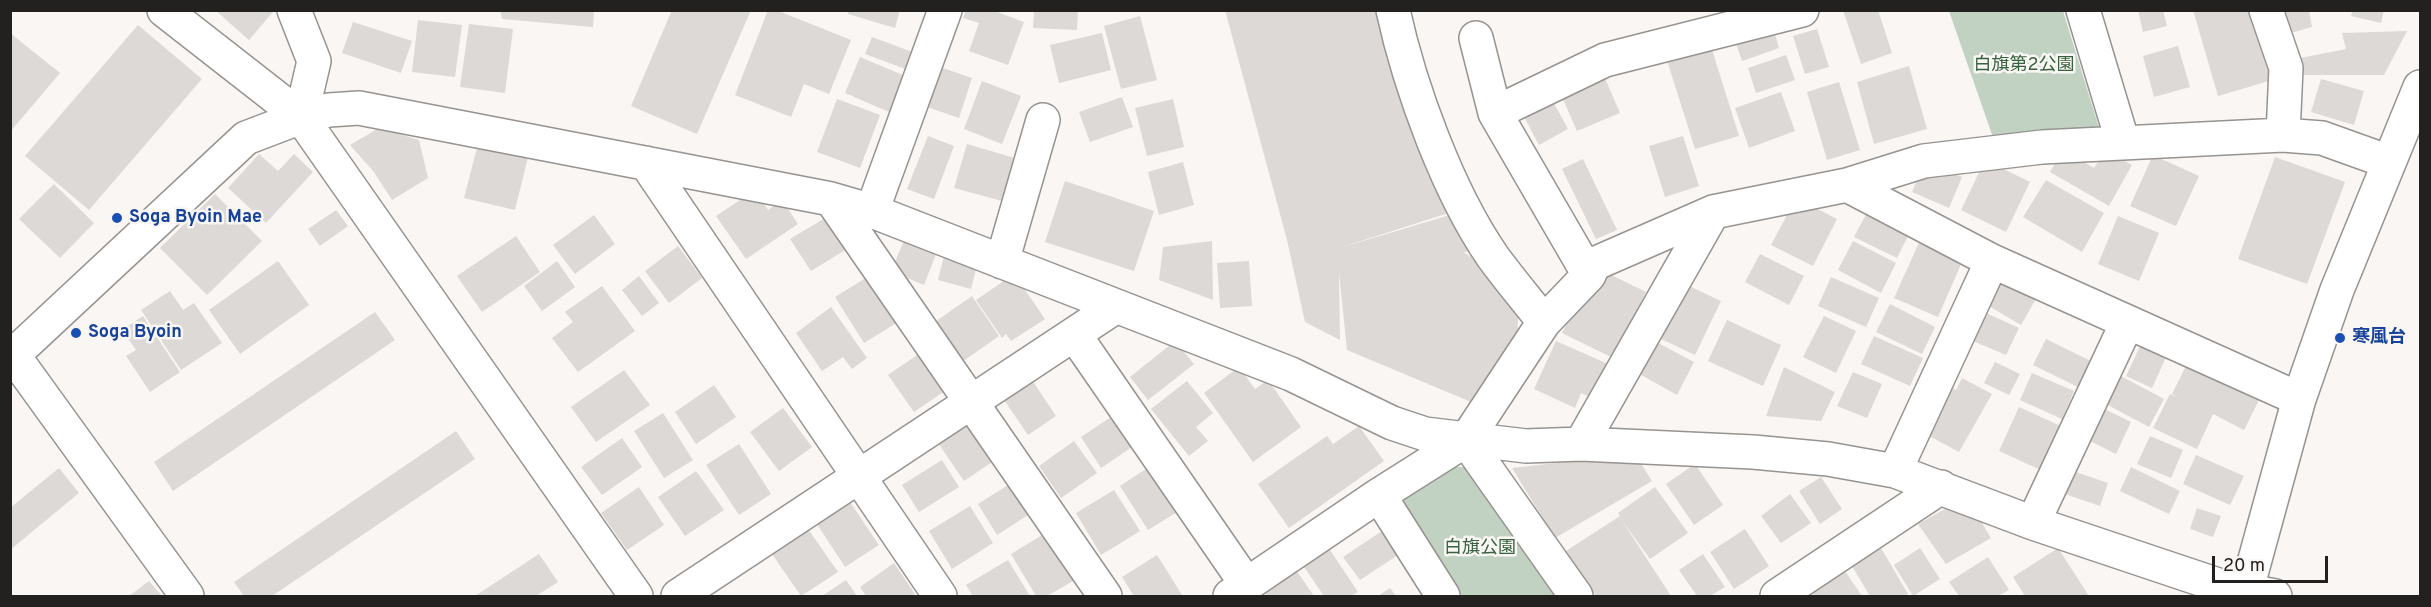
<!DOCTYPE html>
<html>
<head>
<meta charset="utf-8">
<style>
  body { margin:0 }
  #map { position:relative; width:2431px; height:607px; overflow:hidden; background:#f9f6f3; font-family:Overpass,sans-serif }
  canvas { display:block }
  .frame { position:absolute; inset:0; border:12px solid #22211f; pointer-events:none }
  .scale { position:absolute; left:2212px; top:556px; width:116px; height:27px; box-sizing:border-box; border:3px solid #22211f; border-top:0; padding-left:8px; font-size:18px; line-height:21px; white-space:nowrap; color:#22211f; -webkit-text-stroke:4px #f9f6f3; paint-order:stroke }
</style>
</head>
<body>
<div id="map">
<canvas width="2431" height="607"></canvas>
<div class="frame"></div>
<div class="scale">20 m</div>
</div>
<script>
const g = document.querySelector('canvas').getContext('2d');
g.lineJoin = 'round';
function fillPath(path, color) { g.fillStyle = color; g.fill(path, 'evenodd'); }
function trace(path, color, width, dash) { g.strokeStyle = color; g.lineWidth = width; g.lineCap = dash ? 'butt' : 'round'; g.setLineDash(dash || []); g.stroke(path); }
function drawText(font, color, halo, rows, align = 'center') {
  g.font = font + ' Overpass,"Noto Sans JP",sans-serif'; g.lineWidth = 5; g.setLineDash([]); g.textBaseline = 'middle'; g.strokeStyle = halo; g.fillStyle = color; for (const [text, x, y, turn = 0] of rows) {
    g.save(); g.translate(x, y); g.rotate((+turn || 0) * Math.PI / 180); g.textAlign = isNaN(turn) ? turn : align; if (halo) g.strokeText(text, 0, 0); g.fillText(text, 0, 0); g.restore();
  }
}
fillPath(new Path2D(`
  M1949,11H2063L2101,134L1996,146Z
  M1450,467H1475L1562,596H1462L1399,502Z`), '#c1d2c3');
fillPath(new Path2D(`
  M215,10H271L273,12L249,40Z
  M500,10H594L593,27L502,19Z
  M672,10H751L697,134L631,106Z
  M768,10H776L851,40L829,94L804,84L791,117L735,95Z
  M849,10H900L895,28L848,14Z
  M966,10H992L1024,22L1008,65L969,51L979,23L963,18Z
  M1034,10H1078L1077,30L1033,28Z
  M1225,10H1384L1428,176L1452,184L1458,210L1336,249L1460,212L1483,251L1463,252L1492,269L1518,318L1517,350L1483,407L1347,350L1339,272L1340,340L1305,322L1287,240Z
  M1843,10H1878L1892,53L1861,64Z
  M2138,10H2163L2167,26L2143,32Z
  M2193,10H2259L2279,78L2218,96Z
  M2280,10H2309L2312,27L2287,34Z
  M2353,10H2384L2381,23L2351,16Z
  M1140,16L1157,80L1121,89L1104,26Z
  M418,20L462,25L455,77L412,72Z
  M353,22L412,41L401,73L342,53Z
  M469,24L513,29L505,93L460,87Z
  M1772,24L1779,48L1742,61L1734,38Z
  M138,25L202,79L89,210L25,156Z
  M1817,29L1829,67L1805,74L1793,36Z
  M2407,31L2384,75H2304L2300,58L2346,49L2342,33Z
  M10,33L60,73L10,132Z
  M1102,33L1111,70L1059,83L1050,45Z
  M872,37L915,53L908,70L865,54Z
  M1709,40L1739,136L1695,149L1665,54Z
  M2178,46L2190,87L2154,97L2143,56Z
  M1786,55L1795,80L1756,93L1748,68Z
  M860,57L905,76L889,112L845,93Z
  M1909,66L1927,129L1874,144L1857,82Z
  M940,67L972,78L959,118L927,107Z
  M1601,69L1620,113L1577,131L1558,88Z
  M2321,79L2364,91L2354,125L2311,112Z
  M982,81L1021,96L1002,144L964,129Z
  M1839,82L1860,150L1827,160L1807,92Z
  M1781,92L1795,131L1749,148L1735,108Z
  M1550,96L1568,129L1539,145L1521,111Z
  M1122,97L1133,127L1090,142L1079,112Z
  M837,99L880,115L860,168L817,152Z
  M1173,99L1184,147L1147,156L1135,108Z
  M379,128L419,140L428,178L392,200L374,172L350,145Z
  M928,136L954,146L934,199L907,189Z
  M1683,136L1699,186L1665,197L1649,146Z
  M478,144L528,157L515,210L464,198Z
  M967,144L1018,159L1006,202L954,188Z
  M2063,150L2094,168L2105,150L2132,165L2109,206L2050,172Z
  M259,154L278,171L294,154L313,172L266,223L228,188Z
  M2153,155L2199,176L2176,226L2130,206Z
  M2275,157L2345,182L2307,284L2238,259Z
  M1583,159L1617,230L1596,239L1562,169Z
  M1985,160L2030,182L2006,232L1961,210Z
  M1925,161L1962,177L1949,208L1912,192Z
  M1183,162L1194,205L1159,215L1148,172Z
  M2046,180L2104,213L2082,252L2023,217Z
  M1065,181L1154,211L1134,271L1045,242Z
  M54,184L94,223L60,258L19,219Z
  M755,190L768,210L782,200L798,224L746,259L716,216Z
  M215,194L262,241L207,295L160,248Z
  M1796,198L1837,219L1813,266L1771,245Z
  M1870,207L1912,228L1897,258L1854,237Z
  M336,210L348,226L320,246L308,229Z
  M594,215L615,244L575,274L553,245Z
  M830,215L850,247L811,271L790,239Z
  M2118,216L2159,233L2139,281L2098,264Z
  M516,236L540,272L482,312L457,276Z
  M906,236L938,249L924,285L891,271Z
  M1922,236L1965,255L1938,317L1894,298Z
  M1212,241L1213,300L1159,280L1163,247Z
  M1853,241L1896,263L1881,293L1838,270Z
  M678,246L702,278L669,303L645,271Z
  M945,252L978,261L971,289L938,280Z
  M1760,254L1804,276L1789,305L1745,282Z
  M278,261L309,305L240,354L209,310Z
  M557,261L575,287L542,311L524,286Z
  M1249,261L1252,306L1220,308L1217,263Z
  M1595,267L1646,292L1613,358L1562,333Z
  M877,271L906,317L864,343L835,297Z
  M2006,271L2041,290L2021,325L1987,305Z
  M1014,274L1045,319L1011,341L1006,334L1002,338L976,300Z
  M639,276L659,303L642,316L622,290Z
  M1831,277L1879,298L1866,327L1818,306Z
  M1685,284L1721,301L1695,355L1659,338Z
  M602,286L635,331L578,372L552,338L573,322L565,312Z
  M170,291L183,310L194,303L222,343L181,370L141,310Z
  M972,296L999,336L962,362L935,322Z
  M1890,304L1935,327L1922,354L1876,332Z
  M831,307L867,358L852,369L843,357L822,371L796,333Z
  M375,312L395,340L173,491L154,462Z
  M1986,313L2019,328L2006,355L1973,341Z
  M143,316L180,372L150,392L126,356L136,350L122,330Z
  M1824,316L1856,331L1836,373L1803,357Z
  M1727,320L1781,345L1763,386L1708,361Z
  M1645,336L1694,362L1677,395L1627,367Z
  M1874,336L1923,358L1910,386L1861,364Z
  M2046,339L2095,363L2082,389L2033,365Z
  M1175,341L1194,364L1148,400L1130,377Z
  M1556,341L1608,364L1592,398L1581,393L1575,408L1534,389Z
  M2142,342L2168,353L2152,388L2126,376Z
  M926,349L952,386L914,412L888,375Z
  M1995,362L2020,374L2009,395L1984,383Z
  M2188,362L2260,398L2244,430L2213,414L2197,449L2153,428L2170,394L2179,398L2172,394Z
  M1239,367L1255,389L1268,380L1301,427L1253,462L1204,393Z
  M1784,367L1835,392L1821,421L1766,416Z
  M624,370L650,405L596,442L571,407Z
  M1853,372L1882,384L1867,418L1837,406Z
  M2032,373L2074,391L2062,419L2020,400Z
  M1028,374L1056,416L1028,435L1000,394Z
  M2119,375L2164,399L2149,427L2104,403Z
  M1962,378L1992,394L1959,452L1920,431L1946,384L1956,390Z
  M1187,381L1213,413L1196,427L1208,441L1189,456L1151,409Z
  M714,385L736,417L696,444L675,412Z
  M2094,404L2131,422L2116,454L2078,435Z
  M2019,407L2063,427L2043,471L1999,451Z
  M783,408L812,447L779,471L750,432Z
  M1120,411L1141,441L1101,468L1081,437Z
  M971,412L1001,456L964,481L934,437Z
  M663,413L693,460L664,478L634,431Z
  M1359,426L1384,461L1289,528L1258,484L1327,436L1333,444Z
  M456,431L475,459L272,596H244L234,582Z
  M2150,436L2183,450L2171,478L2137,464Z
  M622,438L642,467L602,495L581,467Z
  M1074,441L1097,473L1061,498L1039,466Z
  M739,444L771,494L739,515L706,465Z
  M1635,454L1652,481L1555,538L1512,468Z
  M2196,455L2244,476L2230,505L2183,484Z
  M942,460L959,487L919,512L902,485Z
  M1158,461L1187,506L1148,530L1120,486Z
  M1695,464L1723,505L1694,525L1666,484Z
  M2131,467L2180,491L2169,514L2120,491Z
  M59,468L79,493L10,550V508Z
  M2070,470L2108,483L2100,506L2062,493Z
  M696,471L724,510L685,536L658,497Z
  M1821,477L1842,509L1820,524L1799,491Z
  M1016,480L1036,510L997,535L978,504Z
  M639,487L664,525L627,550L601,513Z
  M1655,487L1688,533L1650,559L1621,519L1671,596H1596L1566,551L1620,516L1618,513Z
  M1114,490L1140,531L1101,555L1076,513Z
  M1790,494L1811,523L1781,543L1761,516Z
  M848,499L879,545L845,567L815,521Z
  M970,506L993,543L952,569L929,531Z
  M2197,508L2221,516L2213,537L2190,529Z
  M1945,509L1979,518L1991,538L1946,564L1918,524Z
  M808,529L838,572L801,596L772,554Z
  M1052,529L1080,577L1047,596H1036L1011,554Z
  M1745,529L1769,566L1734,589L1710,552Z
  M1382,531L1398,555L1360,580L1343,557Z
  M1328,547L1358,592L1351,596H1324L1302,564Z
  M1881,548L1908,594L1904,596H1870L1852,566Z
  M1920,548L1940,579L1913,596L1894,565Z
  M2058,548L2089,596H2025L2013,577Z
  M539,554L558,582L536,596H475Z
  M1703,554L1725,587L1710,596H1697L1679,570Z
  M1157,555L1182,595L1134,596L1122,577Z
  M1988,557L2009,590L1998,596H1959L1949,582Z
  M1008,560L1030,596H973L966,585Z
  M894,563L915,594L911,596H866L860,587Z
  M1843,568L1862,596H1815L1810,590Z
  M1296,570L1314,596H1267L1263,591Z
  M846,580L857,596H822Z
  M149,581L162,596H129Z
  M1390,588L1396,596H1378Z`), '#dcd9d6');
const minor = new Path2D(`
  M164,10L301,117L636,596
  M294,10L314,61L301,117
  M1393,10C1410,88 1448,192 1493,257C1509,279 1527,300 1544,322
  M2083,10L2123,143
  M2266,10L2286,68L2283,135
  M1476,38L1495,113L1589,275
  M1495,113L1605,60L1802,10
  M646,163L940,596
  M1847,185L1992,261L2299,399
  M831,199L1105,596
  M872,211L945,10
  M1002,262L1043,120
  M1074,334L1247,585
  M13,355L187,596
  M10,358L246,138L301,117L329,110L359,108L831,199L872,211L1291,374L1392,423L1425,434L1526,446L1581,444L1753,452L1828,459L1895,471L2033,523L2218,585L2275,596
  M1466,440L1576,596
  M1581,444L1713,212
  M1895,471L1992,261
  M1379,495L1443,596
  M2033,523L2127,323
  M678,596L1115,307
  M1230,596L1379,495L1466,440L1544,322L1589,275L1594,264L1713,212L1847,185L1924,161L2042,147L2283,135L2322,138L2389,162
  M1777,596L1941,487
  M2245,596L2299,399L2337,290L2420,87`);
trace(minor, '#969390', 36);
trace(minor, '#fff', 33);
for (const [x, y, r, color] of [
  [117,218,6,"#1a4fb4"],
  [76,333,6,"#1a4fb4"],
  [2340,338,6,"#1a4fb4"]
]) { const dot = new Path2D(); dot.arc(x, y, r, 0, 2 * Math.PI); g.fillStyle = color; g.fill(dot); trace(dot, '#f9f6f3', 2); }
drawText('18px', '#38623f', '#f9f6f3', [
  ["白旗第2公園",2024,66],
  ["白旗公園",1480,549]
]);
drawText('bold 18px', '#164399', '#f9f6f3', [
  ["Soga Byoin Mae",129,218],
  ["Soga Byoin",88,333],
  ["寒風台",2352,338]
], 'left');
</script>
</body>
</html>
